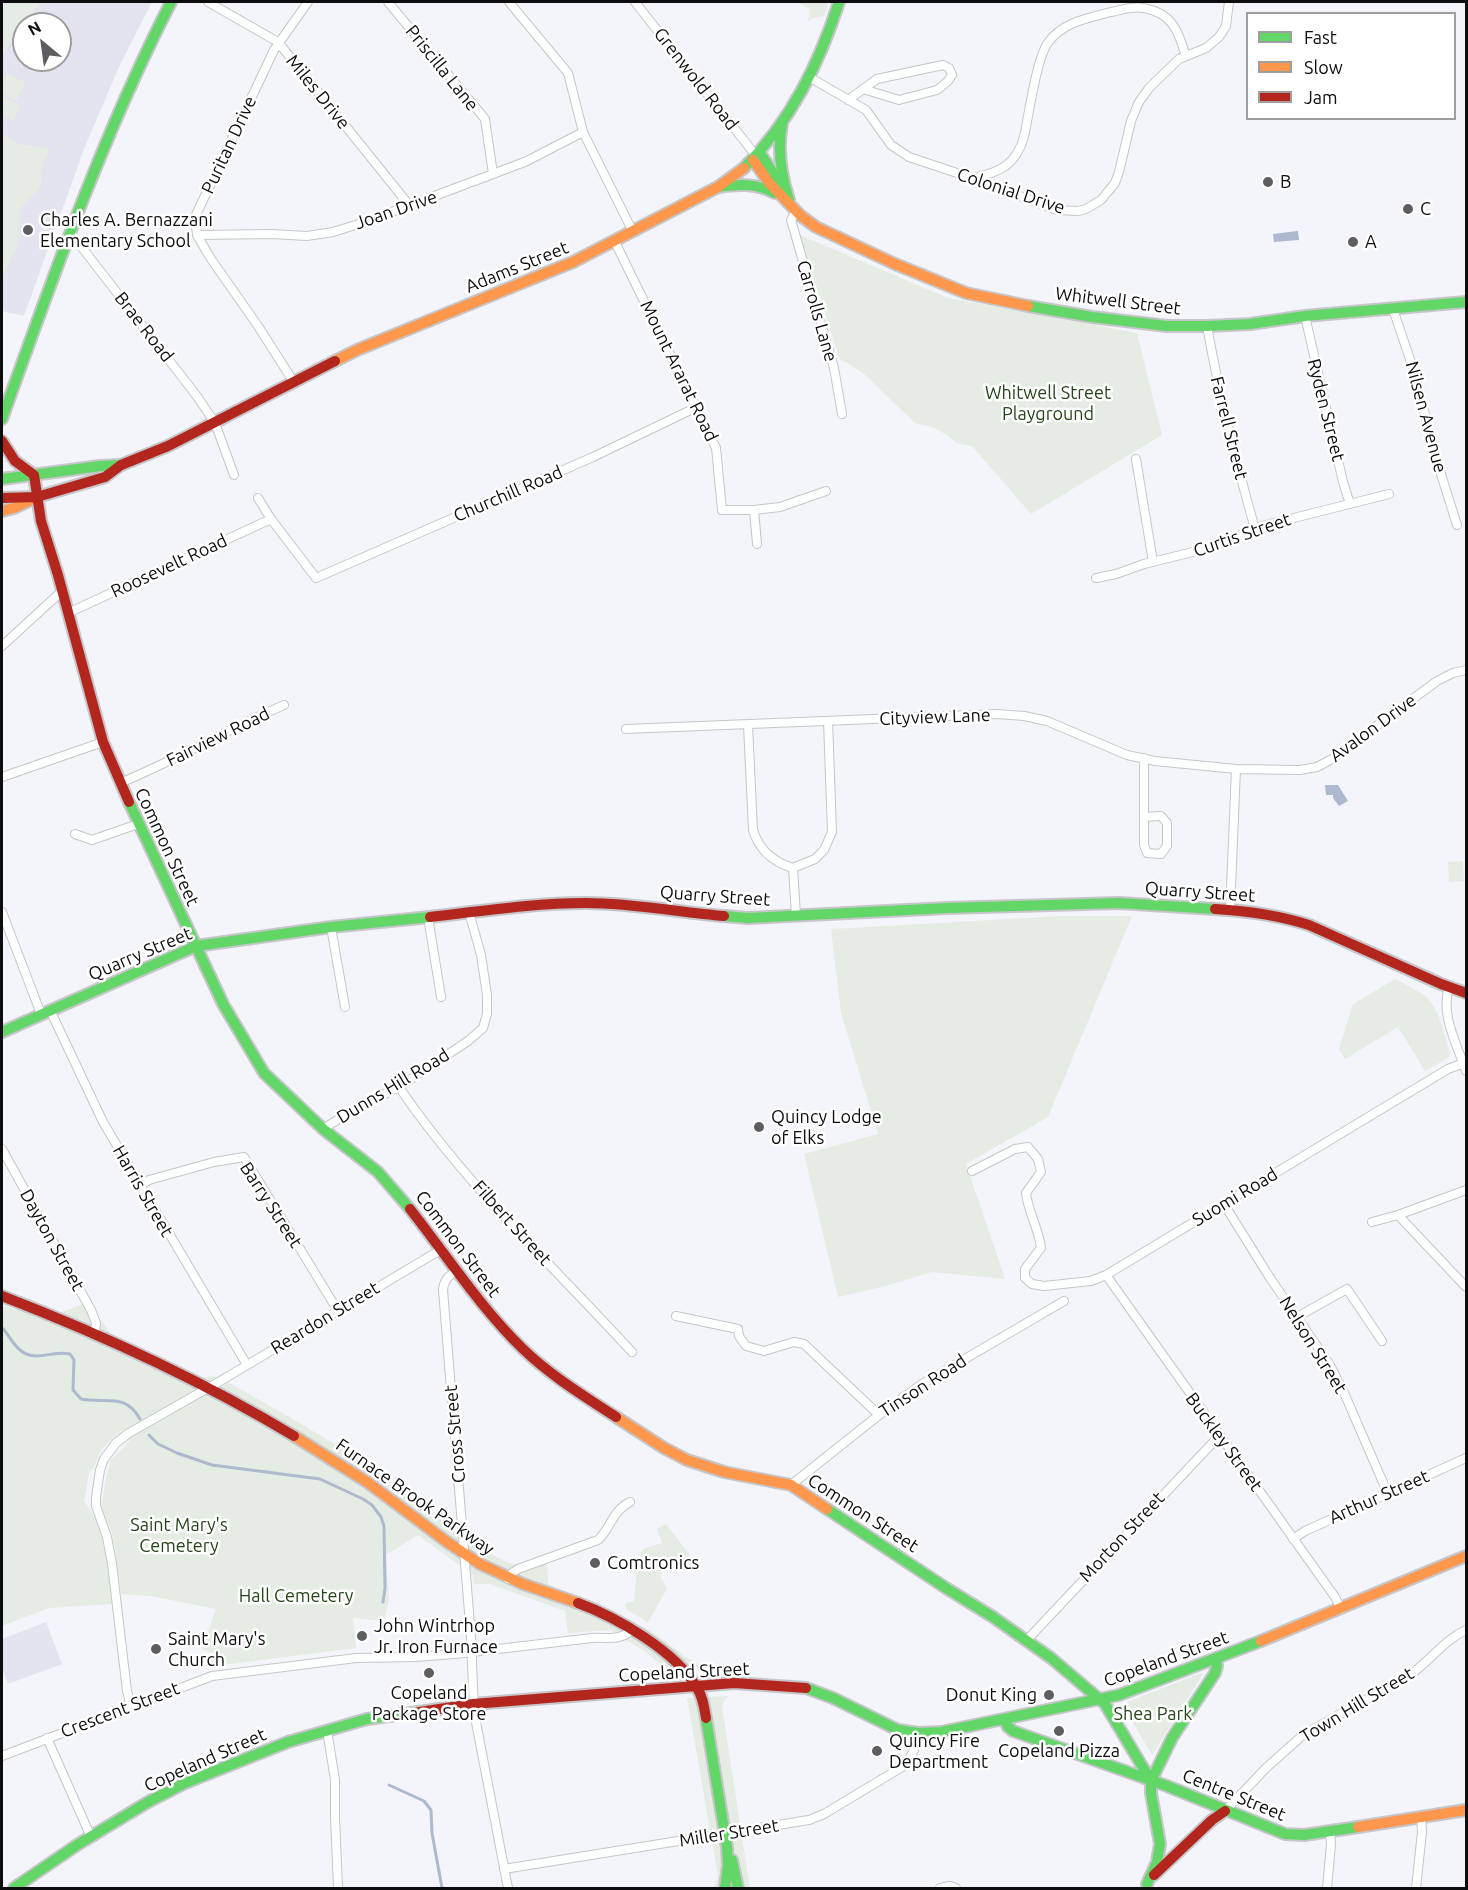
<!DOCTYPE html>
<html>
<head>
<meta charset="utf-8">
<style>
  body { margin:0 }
  #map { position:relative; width:1468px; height:1890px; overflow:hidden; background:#f4f5fa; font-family:Ubuntu,sans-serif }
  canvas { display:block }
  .frame { position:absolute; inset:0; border:3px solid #0d0d10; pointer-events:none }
  .legend { position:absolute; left:1246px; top:12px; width:210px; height:108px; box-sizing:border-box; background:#fff; border:2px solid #9e9e9f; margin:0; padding:8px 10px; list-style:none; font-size:18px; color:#0d0d10 }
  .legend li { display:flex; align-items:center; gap:12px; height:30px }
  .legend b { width:30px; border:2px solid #9e9e9f }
  .north { position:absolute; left:12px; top:12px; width:60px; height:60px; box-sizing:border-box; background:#fff; border:2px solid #9e9e9f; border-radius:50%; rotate:331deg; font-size:16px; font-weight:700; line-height:24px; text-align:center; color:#0d0d10 }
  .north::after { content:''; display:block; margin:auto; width:21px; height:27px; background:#5e5e62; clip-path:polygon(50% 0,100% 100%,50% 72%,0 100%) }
</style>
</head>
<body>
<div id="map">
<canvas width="1468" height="1890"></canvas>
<div class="frame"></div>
<ul class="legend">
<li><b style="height:8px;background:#63d668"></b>Fast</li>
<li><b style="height:8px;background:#ff974d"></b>Slow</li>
<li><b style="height:8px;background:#b3261e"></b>Jam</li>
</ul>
<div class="north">N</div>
</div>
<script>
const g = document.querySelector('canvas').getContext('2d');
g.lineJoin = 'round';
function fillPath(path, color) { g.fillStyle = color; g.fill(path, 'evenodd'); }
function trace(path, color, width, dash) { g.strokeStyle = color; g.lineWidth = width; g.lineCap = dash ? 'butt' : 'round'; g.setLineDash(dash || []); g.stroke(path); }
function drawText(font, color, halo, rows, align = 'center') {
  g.font = font + ' Ubuntu,sans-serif'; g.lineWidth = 5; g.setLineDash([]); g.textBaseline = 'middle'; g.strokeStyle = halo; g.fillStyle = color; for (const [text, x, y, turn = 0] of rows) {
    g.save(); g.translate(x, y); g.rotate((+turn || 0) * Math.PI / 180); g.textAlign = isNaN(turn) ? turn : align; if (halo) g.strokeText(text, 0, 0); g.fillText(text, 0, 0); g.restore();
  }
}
fillPath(new Path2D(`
  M40,2H152L119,67L84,149L24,316L2,311V55ZM24,24H60V60H24Z
  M46,1622L62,1664L8,1684L2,1668V1639Z`), '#e3e4ef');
fillPath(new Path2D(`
  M2,2H40L2,55Z
  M796,2H810L816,4L818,2H825L828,4L824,16L814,18L808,21L810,9Z
  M8,74L26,83L16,101L2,93V86Z
  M2,96L21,106L13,121L2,114Z
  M2,133L15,142L23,145L48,148L50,152L42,164L41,184L38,191L23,205L20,213L18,245L2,278Z
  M800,235L948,298L1137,333L1162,435L1031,514L972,446L956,443L949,436L932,427L915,423L864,374L846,362L840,360Z
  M1463,861L1464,881L1449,882L1448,862Z
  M1064,916H1132L1048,1117L966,1164L1005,1279L932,1272L882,1287L838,1297L804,1154L878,1134L841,1013L831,929Z
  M1395,979C1404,984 1413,988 1421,993C1439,1004 1444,1034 1450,1053L1448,1058L1425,1071L1398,1027L1345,1059L1339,1049L1353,1004Z
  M83,1304L103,1322L113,1338L160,1358L198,1378L215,1376L231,1384C283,1413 336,1443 385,1477C431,1510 472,1552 527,1570L547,1563L548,1584C582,1599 618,1613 650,1631C669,1641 685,1661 705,1666L669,1672L647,1653L611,1630L568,1633L565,1611L490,1584H474L473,1575L418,1535L386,1555L389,1600L384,1621L353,1618L356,1648L207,1667L213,1653L202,1649L216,1609L151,1596L121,1594L115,1548L111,1530L103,1510L102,1503L105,1483L110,1461L130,1441L118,1433L101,1450L93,1470L90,1469L84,1501C106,1530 108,1569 112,1604L49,1608L2,1626V1305L44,1319Z
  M666,1524L690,1555L678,1570L665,1566L662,1568L661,1578L667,1589L648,1622L627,1610L625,1605L627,1603L634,1602L638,1555L643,1549L662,1543L657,1529Z
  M1201,1673L1203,1674L1152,1755L1126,1711L1125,1705L1127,1702Z
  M729,1696L724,1700L722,1707L750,1888H714L718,1876L687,1698Z`), '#e4ece3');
fillPath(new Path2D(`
  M1298,231L1299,240L1274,242L1273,234Z
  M1325,785H1338L1348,801L1339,806L1333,798V795H1326Z`), '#adb9cf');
trace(new Path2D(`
  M2,1328C9,1334 12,1344 20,1350C35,1363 52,1350 70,1354L74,1360L73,1390L81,1399C106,1404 125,1392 140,1419
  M149,1435L158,1444L177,1453L212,1465L320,1479L363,1499L372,1505L381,1517L384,1526L385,1588L383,1602
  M389,1785L424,1801L431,1810L432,1833L442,1888`), '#adb9cf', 3);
const street = new Path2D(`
  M208,2L278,42L409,205
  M388,2L485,119L493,174
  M509,2L568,73L583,132L633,232
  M635,2L757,157
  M809,77L866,110L891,145L909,157L972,178L1057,210L1078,211L1086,209L1101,200L1115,183L1119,172L1131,121L1139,102L1149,88L1179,59L1206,48L1219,37L1226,26L1229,2
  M848,100L877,79L943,65L949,68L952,75L948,81L937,90L899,100L863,89
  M974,178C1000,172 1016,165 1024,137C1029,114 1036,62 1047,44C1062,22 1088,18 1111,12C1121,10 1133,6 1143,8C1150,9 1158,12 1164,16C1177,25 1181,42 1186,56
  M796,211L791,220L834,368L842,414
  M70,232L196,395L215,423L234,475
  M197,235L272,234L307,236L333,232L365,222L493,174L527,161L583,132
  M615,242L716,448L722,510H754
  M1393,309L1416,377L1434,452L1457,525
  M1305,316L1343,482L1350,504
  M1207,326C1219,394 1236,462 1255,529
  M293,381L258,326L211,259L197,235L195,217L274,50L308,2
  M1136,459L1153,562
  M258,498L271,519L316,578L593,457L697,407
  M757,544L754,510L780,507L826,491
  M1096,578L1116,574L1144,564L1213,547L1258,527L1389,494
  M68,613L271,519
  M2,646L62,591
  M748,725L753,830C759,850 773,862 793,868L815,859L824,850L832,832L828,721
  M626,729L997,714L1024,716L1047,721L1127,755L1155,761L1236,769L1300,770L1317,767L1332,759L1437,681L1453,673L1466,670
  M1144,758V845L1147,853L1161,854L1167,846V823L1161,816L1144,817
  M2,777L103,742
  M120,783C176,760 228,729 284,705
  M75,834L92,840L138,824
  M793,868L796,915
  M1230,911L1236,769
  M2,912L41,1014
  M428,917L441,997
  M331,927L345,1007
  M1449,987C1440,1015 1457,1044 1466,1071
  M50,1010L103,1122L247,1365
  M399,1087C465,1184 553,1266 632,1352
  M323,1129L356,1108L399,1087L468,1041L483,1028L487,1014V995L481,955L469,912
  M2,1149L91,1310L96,1323L95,1333
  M972,1171L1015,1149L1028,1147L1038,1159L1041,1172L1026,1193C1028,1212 1039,1229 1041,1248L1025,1269V1278L1032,1284L1044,1286L1091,1281L1106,1275L1448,1069L1464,1063
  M139,1186L149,1180L214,1162L244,1157L338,1311
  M1224,1204L1270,1278L1330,1365L1345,1395L1388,1494
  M1398,1215L1466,1287
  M1372,1222L1398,1215L1466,1190
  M457,1270C449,1276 444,1279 443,1290L471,1637L474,1712L508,1888
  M1106,1275L1335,1597L1341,1609
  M676,1316L738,1329L739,1336L746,1346L764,1351L794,1342L804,1344L879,1415
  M1297,1317L1347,1289L1382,1341
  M791,1485L879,1415L922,1384L1064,1301
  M1293,1539L1305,1531L1466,1458
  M508,1579L512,1573L518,1569L598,1540C611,1528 612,1511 630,1502
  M1027,1640L1219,1436
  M131,1706L127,1691L112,1564L107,1537L96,1506V1497L100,1470L104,1459L116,1443L129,1433L222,1380L442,1249
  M327,1730L335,1780V1817L338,1888
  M47,1738L91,1837
  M2,1756L212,1676L356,1658L415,1657L455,1654L592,1638C605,1637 622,1641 631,1630
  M1225,1811L1266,1768L1303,1735L1410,1675C1430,1661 1444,1640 1466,1630
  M504,1869L809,1820L824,1814L902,1767C912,1757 917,1747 919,1733
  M940,1888L950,1886L956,1888
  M1327,1888L1331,1844L1330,1832
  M1416,1888L1422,1832L1421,1817`);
const fast = new Path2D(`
  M782,124C777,150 781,175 789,200
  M760,153L780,184
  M744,168C791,121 819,64 839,2
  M718,187C738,184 756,183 775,193
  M1028,306L1092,317L1167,326H1207L1250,324L1305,316L1466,302
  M2,419C53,277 102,137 171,2
  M2,479L100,466L121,465
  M129,802L223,1004L264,1073L323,1129L378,1172L410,1209
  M724,916L748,918L947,908L1119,903L1215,909
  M2,1032L196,946L331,927L430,917
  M827,1509L946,1588L993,1617L1051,1658L1105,1704L1151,1781
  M806,1688L833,1698L898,1730L919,1733L941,1732L1119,1695L1261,1641
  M706,1718L727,1847L728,1865L725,1888
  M1004,1719L1008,1727L1013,1731L1167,1786L1285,1834L1304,1835L1358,1827
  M732,1860L738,1888
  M1147,1884L1157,1862L1160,1844L1151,1793V1781L1172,1738L1215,1673L1217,1666L1216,1659
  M14,1888L77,1845L148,1802L185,1783L288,1742L367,1719L419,1712`);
const slow = new Path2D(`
  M753,160L770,184L801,216L816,227L895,264L966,293L1028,306
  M335,361L357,350L573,262L718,187L744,168
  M2,511L14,508L37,497
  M616,1417L664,1448L687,1460L724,1472L791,1485L827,1509
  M294,1436L367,1482L447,1542L480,1564L523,1584L578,1603
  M1261,1641L1466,1556
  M1358,1827L1466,1810`);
const jam = new Path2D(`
  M2,441L15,461L34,475L41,521L58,575L103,742L129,802
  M2,498L37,497L105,477L121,465L168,446L335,361
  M1215,909C1248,911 1278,915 1309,925L1441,984L1466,993
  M430,917C482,911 534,903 586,903C632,903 678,912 724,916
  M410,1209C447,1256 480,1307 523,1349C551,1376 584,1396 616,1417
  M2,1296C103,1335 201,1380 294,1436
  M578,1603C616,1617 676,1651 697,1688C703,1697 704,1707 706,1718
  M419,1712L473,1704L734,1683L806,1688
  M1154,1875L1212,1820L1225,1811`);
trace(street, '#c6c6ca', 10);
trace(fast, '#c6c6ca', 14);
trace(slow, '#c6c6ca', 14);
trace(jam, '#c6c6ca', 14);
trace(street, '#fdfefe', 8);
trace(fast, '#63d668', 10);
trace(slow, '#ff974d', 10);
trace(jam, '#b3261e', 10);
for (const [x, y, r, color] of [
  [1268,182,6,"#5e5e62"],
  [1408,209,6,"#5e5e62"],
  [28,230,6,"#5e5e62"],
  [1353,242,6,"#5e5e62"],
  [759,1127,6,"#5e5e62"],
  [595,1563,6,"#5e5e62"],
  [362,1636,6,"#5e5e62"],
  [156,1649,6,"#5e5e62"],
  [429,1673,6,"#5e5e62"],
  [1049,1695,6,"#5e5e62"],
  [1059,1731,6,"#5e5e62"],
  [877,1751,6,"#5e5e62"]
]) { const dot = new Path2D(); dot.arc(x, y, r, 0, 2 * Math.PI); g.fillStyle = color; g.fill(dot); trace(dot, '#fff', 2); }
drawText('18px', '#0d0d10', '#fff', [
  ["Priscilla Lane",442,68,51],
  ["Grenwold Road",696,79,52],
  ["Miles Drive",318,92,51],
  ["Puritan Drive",229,145,-65],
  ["Colonial Drive",1011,191,18],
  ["Joan Drive",396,210,-19],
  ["Adams Street",517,267,-22],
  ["Whitwell Street",1118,301,7],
  ["Carrolls Lane",817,311,74],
  ["Brae Road",144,327,52],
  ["Mount Ararat Road",679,371,64],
  ["Ryden Street",1326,410,76],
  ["Nilsen Avenue",1426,417,75],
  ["Farrell Street",1229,428,76],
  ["Churchill Road",508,494,-23],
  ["Curtis Street",1242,535,-19],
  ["Roosevelt Road",169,566,-25],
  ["Cityview Lane",935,717,-2],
  ["Avalon Drive",1373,728,-36],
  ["Fairview Road",218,737,-26],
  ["Common Street",167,847,65],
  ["Quarry Street",1200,892,4],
  ["Quarry Street",715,896,4],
  ["Quarry Street",140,954,-23],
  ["Dunns Hill Road",393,1086,-31],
  ["Harris Street",143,1191,60],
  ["Suomi Road",1235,1197,-31],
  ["Barry Street",271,1205,57],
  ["Filbert Street",512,1223,48],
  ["Dayton Street",52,1240,61],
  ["Common Street",458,1244,53],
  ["Reardon Street",325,1318,-31],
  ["Nelson Street",1313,1345,58],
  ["Tinson Road",923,1386,-33],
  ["Cross Street",455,1434,-95],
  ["Buckley Street",1224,1442,54],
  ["Furnace Brook Parkway",415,1497,35],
  ["Arthur Street",1379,1497,-24],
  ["Common Street",863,1513,33],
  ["Morton Street",1122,1537,-47],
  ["Copeland Street",1166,1659,-20],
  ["Copeland Street",684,1672,-3],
  ["Town Hill Street",1357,1705,-31],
  ["Crescent Street",120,1710,-21],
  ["Copeland Street",205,1760,-24],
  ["Centre Street",1234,1795,22],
  ["Miller Street",729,1833,-9]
]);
drawText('18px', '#0d0d10', '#fff', [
  ["B",1280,182],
  ["C",1420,209],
  ["Charles A. Bernazzani",40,220],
  ["Elementary School",40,241],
  ["A",1365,242],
  ["Quincy Lodge",771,1117],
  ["of Elks",771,1138],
  ["Comtronics",607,1563],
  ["John Wintrhop",374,1626],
  ["Jr. Iron Furnace",374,1647],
  ["Saint Mary's",168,1639],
  ["Church",168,1660],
  ["Copeland",429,1693,"center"],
  ["Package Store",429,1714,"center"],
  ["Donut King",1037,1695,"right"],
  ["Quincy Fire",889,1741],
  ["Department",889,1762],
  ["Copeland Pizza",1059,1751,"center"]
], 'left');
drawText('18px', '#264519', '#fff', [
  ["Whitwell Street",1048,393],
  ["Playground",1048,414],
  ["Saint Mary's",179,1525],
  ["Cemetery",179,1546],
  ["Hall Cemetery",296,1596],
  ["Shea Park",1153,1714]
]);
</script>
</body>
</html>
